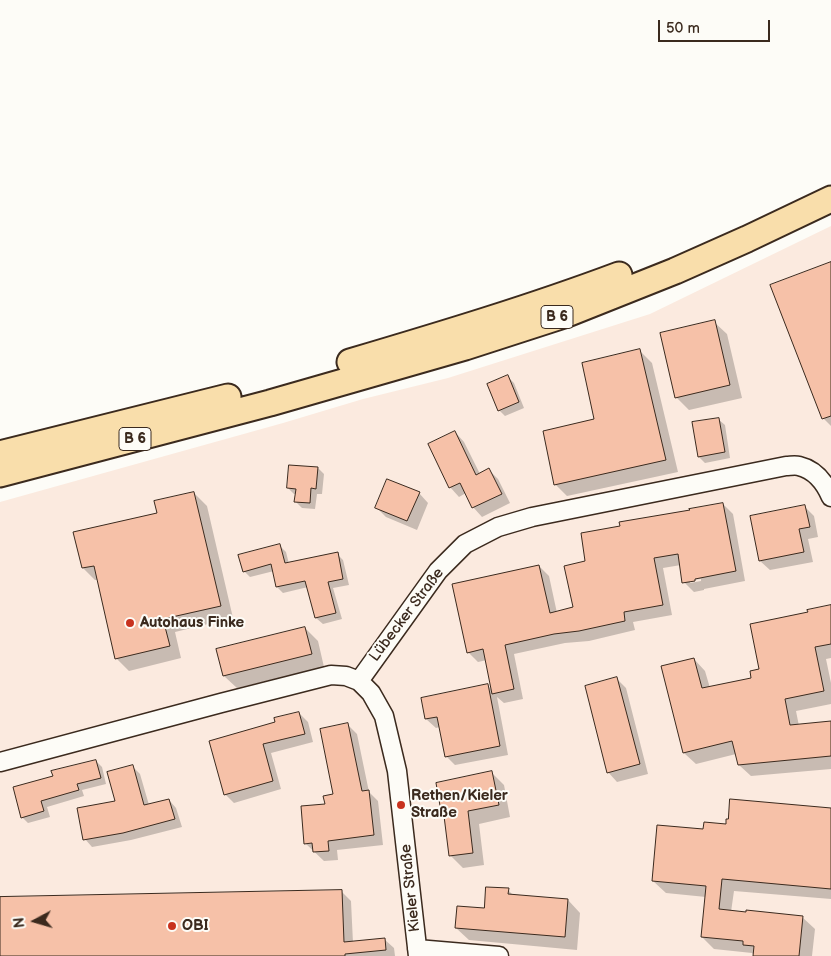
<!DOCTYPE html>
<html>
<head>
<meta charset="utf-8">
<style>
  body { margin:0 }
  #map { position:relative; width:831px; height:956px; overflow:hidden; background:#fdfcf7; font-family:"Balsamiq Sans",sans-serif }
  canvas { display:block }
  .north { position:absolute; left:10px; top:896px; width:50px; height:50px; -webkit-text-stroke:4px #fdfcf7; paint-order:stroke; rotate:264deg; font-size:14px; font-weight:700; line-height:20px; text-align:center; color:#3b2a1e }
  .north::after { content:''; display:block; margin:auto; width:18px; height:22px; background:#3b2a1e; clip-path:polygon(50% 0,100% 100%,50% 72%,0 100%) }
  .scale { position:absolute; left:658px; top:20px; width:112px; height:22px; box-sizing:border-box; border:2px solid #3b2a1e; border-top:0; padding-left:6px; font-size:15px; line-height:18px; white-space:nowrap; color:#3b2a1e; -webkit-text-stroke:4px #fdfcf7; paint-order:stroke }
</style>
</head>
<body>
<div id="map">
<canvas width="831" height="956"></canvas>
<div class="north">N</div>
<div class="scale">50 m</div>
</div>
<script>
const g = document.querySelector('canvas').getContext('2d');
g.lineJoin = 'round';
function fillPath(path, color) { g.fillStyle = color; g.fill(path, 'evenodd'); }
function trace(path, color, width, dash) { g.strokeStyle = color; g.lineWidth = width; g.lineCap = dash ? 'butt' : 'round'; g.setLineDash(dash || []); g.stroke(path); }
function drawText(font, color, halo, rows, align = 'center') {
  g.font = font + ' "Balsamiq Sans",sans-serif'; g.lineWidth = 4; g.setLineDash([]); g.textBaseline = 'middle'; g.strokeStyle = halo; g.fillStyle = color; for (const [text, x, y, turn = 0] of rows) {
    g.save(); g.translate(x, y); g.rotate((+turn || 0) * Math.PI / 180); g.textAlign = isNaN(turn) ? turn : align; if (halo) g.strokeText(text, 0, 0); g.fillText(text, 0, 0); g.restore();
  }
}
fillPath(new Path2D(`
  M831,226V956H0V502L283,423L363,399L448,378L650,314Z`), '#fbeadf');
fillPath(new Path2D(`
  M831,263V426L823,418Z
  M714,322L727,334L742,398L689,410L676,397Z
  M640,351L652,363L678,472L567,496L555,484Z
  M507,376L514,383L524,408L505,416L499,410Z
  M718,419L725,425L730,458L705,463L699,457Z
  M455,432L464,442L480,474L489,470L498,479L510,503L482,517L473,507L466,493L459,497L450,487Z
  M318,468L324,474L322,494H317L315,509L302,508L296,502V494H294L288,488Z
  M194,493L207,506L233,618L175,632L181,658L129,671L116,658L98,580H95L83,568L159,514Z
  M419,493L428,503L417,530L386,517L376,507Z
  M723,504L733,514L745,581L704,589V590L694,592L684,582L681,565L663,568L672,615L633,622L635,630L589,641L565,643L514,654L523,699L504,703L497,697L508,755L455,765L446,756L440,727L436,728L426,719L487,685L493,691L487,660L478,662L468,652L539,566L549,576L557,613L575,608L587,562L622,527ZM701,579V581L690,583V580Z
  M805,507L814,516L818,537L808,539L813,562L770,570L760,561Z
  M280,546L286,552L289,564L337,554L343,560L349,585L333,588L342,619L323,624L316,618L308,587L283,593L277,587L274,571L250,577L244,571Z
  M831,606V658L826,659L831,683V704L796,711L799,726L831,722V769L751,776L739,765L736,754L696,764L684,753L663,667L694,659L705,671L710,688L753,679L809,613Z
  M305,628L318,641L324,667L237,688L224,676L217,650Z
  M617,679L626,688L648,774L617,782L608,772Z
  M299,713L308,722L313,742L271,753L281,789L234,803L225,794L276,723Z
  M348,725L357,734L369,792L378,801L383,845L337,850L338,860L324,861L305,843L326,805L334,796Z
  M96,761L102,767L106,784L82,790L84,796L47,807L50,817L28,823L22,817L54,777Z
  M132,766L140,774L149,805L169,800L176,808L182,827L131,840L92,847L85,839L117,802Z
  M492,773L504,785L510,817L479,824L484,865L463,868L450,855L446,818L443,816Z
  M831,809V899L734,891L731,912L802,917L815,929L812,956H755L752,953L714,949L702,937L706,897L666,893L653,881L704,830L727,825Z
  M508,890L514,896L568,900L580,913L577,950L469,940L456,928L485,909Z
  M341,891L351,901L353,943L384,939L394,948L395,956H0V898Z`), '#0003');
const building = new Path2D(`
  M831,262V416L822,419L770,285Z
  M715,320L730,385L675,398L660,333Z
  M640,349L666,460L554,485L543,431L594,419L582,363Z
  M508,375L519,402L498,411L487,384Z
  M719,418L725,452L698,457L692,422Z
  M455,431L476,475L489,468L502,494L472,508L460,483L449,488L428,444Z
  M289,465L318,467L316,489L311,488L310,503L294,502L296,489L287,488Z
  M387,479L420,492L407,521L375,508Z
  M194,492L221,606L163,619L170,646L115,659L94,566L82,568L73,532L157,513L154,501Z
  M723,503L736,571L695,579V581L682,583L678,554L654,558L663,605L624,612L625,621L579,631L554,634L505,645L514,689L492,694L483,649L467,653L452,584L539,565L550,613L573,607L564,566L585,561L581,533L620,526L619,522L690,510L689,509Z
  M805,505L810,527L799,529L804,552L759,561L750,516Z
  M280,544L285,563L338,552L343,579L328,582L336,613L315,618L305,581L276,587L271,564L243,572L238,555Z
  M831,605V644L815,647L824,691L785,699L790,725L831,721V756L738,765L732,741L683,753L661,666L694,658L702,688L751,678L750,671L759,669L750,624L808,612L807,610Z
  M305,627L312,654L223,676L216,649Z
  M617,677L640,764L607,773L585,686Z
  M488,684L500,746L445,757L437,717L425,719L421,698Z
  M299,712L305,734L263,744L273,781L224,795L209,741L275,722L274,718Z
  M348,723L362,791L369,790L374,835L328,841L329,851L313,852L312,843L304,844L301,806L325,804L323,796L333,794L320,729Z
  M96,760L101,778L77,784L79,790L41,801L44,811L21,818L13,787L53,776L51,771Z
  M133,765L144,805L169,799L175,819L123,833L83,840L77,808L115,801L107,772Z
  M492,771L499,805L468,811L473,853L449,856L444,816L442,817L436,783Z
  M730,799L831,808V889L722,879L719,909L746,912V910L803,916L799,956H753L754,946L743,945V941L701,937L706,886L652,881L657,825L703,829L704,822L726,824V819H728Z
  M486,887L509,888L508,894L568,899L565,937L455,928L457,906L484,908Z
  M342,890L344,942L385,938L386,950L345,954V956H0V897Z`);
fillPath(building, '#f6c1a8');
trace(building, '#3b2a1e', 1);
const minor = new Path2D(`
  M359,681L438,571L465,544L498,527L532,517L786,466C790,466 795,465 799,466C816,470 825,483 831,497
  M0,762L221,703L331,675L346,676L359,681L371,693L384,716L397,771L418,956
  M417,949L499,956`);
const highway = new Path2D(`
  M350,362C441,335 531,308 619,275
  M0,454L228,397
  M0,474L270,403L465,347L567,314L675,271L747,239L831,199`);
trace(minor, '#3b2a1e', 21);
trace(highway, '#3b2a1e', 29);
trace(minor, '#fdfcf7', 18);
trace(highway, '#f9deab', 25);
for (const [x, y, r, color] of [
  [130,623,5,"#c8321e"],
  [401,805,5,"#c8321e"],
  [172,926,5,"#c8321e"]
]) { const dot = new Path2D(); dot.arc(x, y, r, 0, 2 * Math.PI); g.fillStyle = color; g.fill(dot); trace(dot, '#fdfcf7', 2); }
for (const [x, y, w] of [
  [557,317,32],
  [135,439,32]
]) { const box = new Path2D(); box.roundRect(x - w / 2, y - 11.5, w, 23, 4); g.fillStyle = '#fdfcf7'; g.fill(box); trace(box, '#3b2a1e', 1); }
drawText('bold 14px', '#3b2a1e', null, [
  ["B 6",557,317],
  ["B 6",135,439]
]);
drawText('15px', '#3b2a1e', '#fdfcf7', [
  ["Lübecker Straße",407,615,-53],
  ["Kieler Straße",411,888,-96]
]);
drawText('bold 15px', '#3b2a1e', '#fdfcf7', [
  ["Autohaus Finke",140,623],
  ["Rethen/Kieler",411,796],
  ["Straße",411,813],
  ["OBI",182,926]
], 'left');
</script>
</body>
</html>
